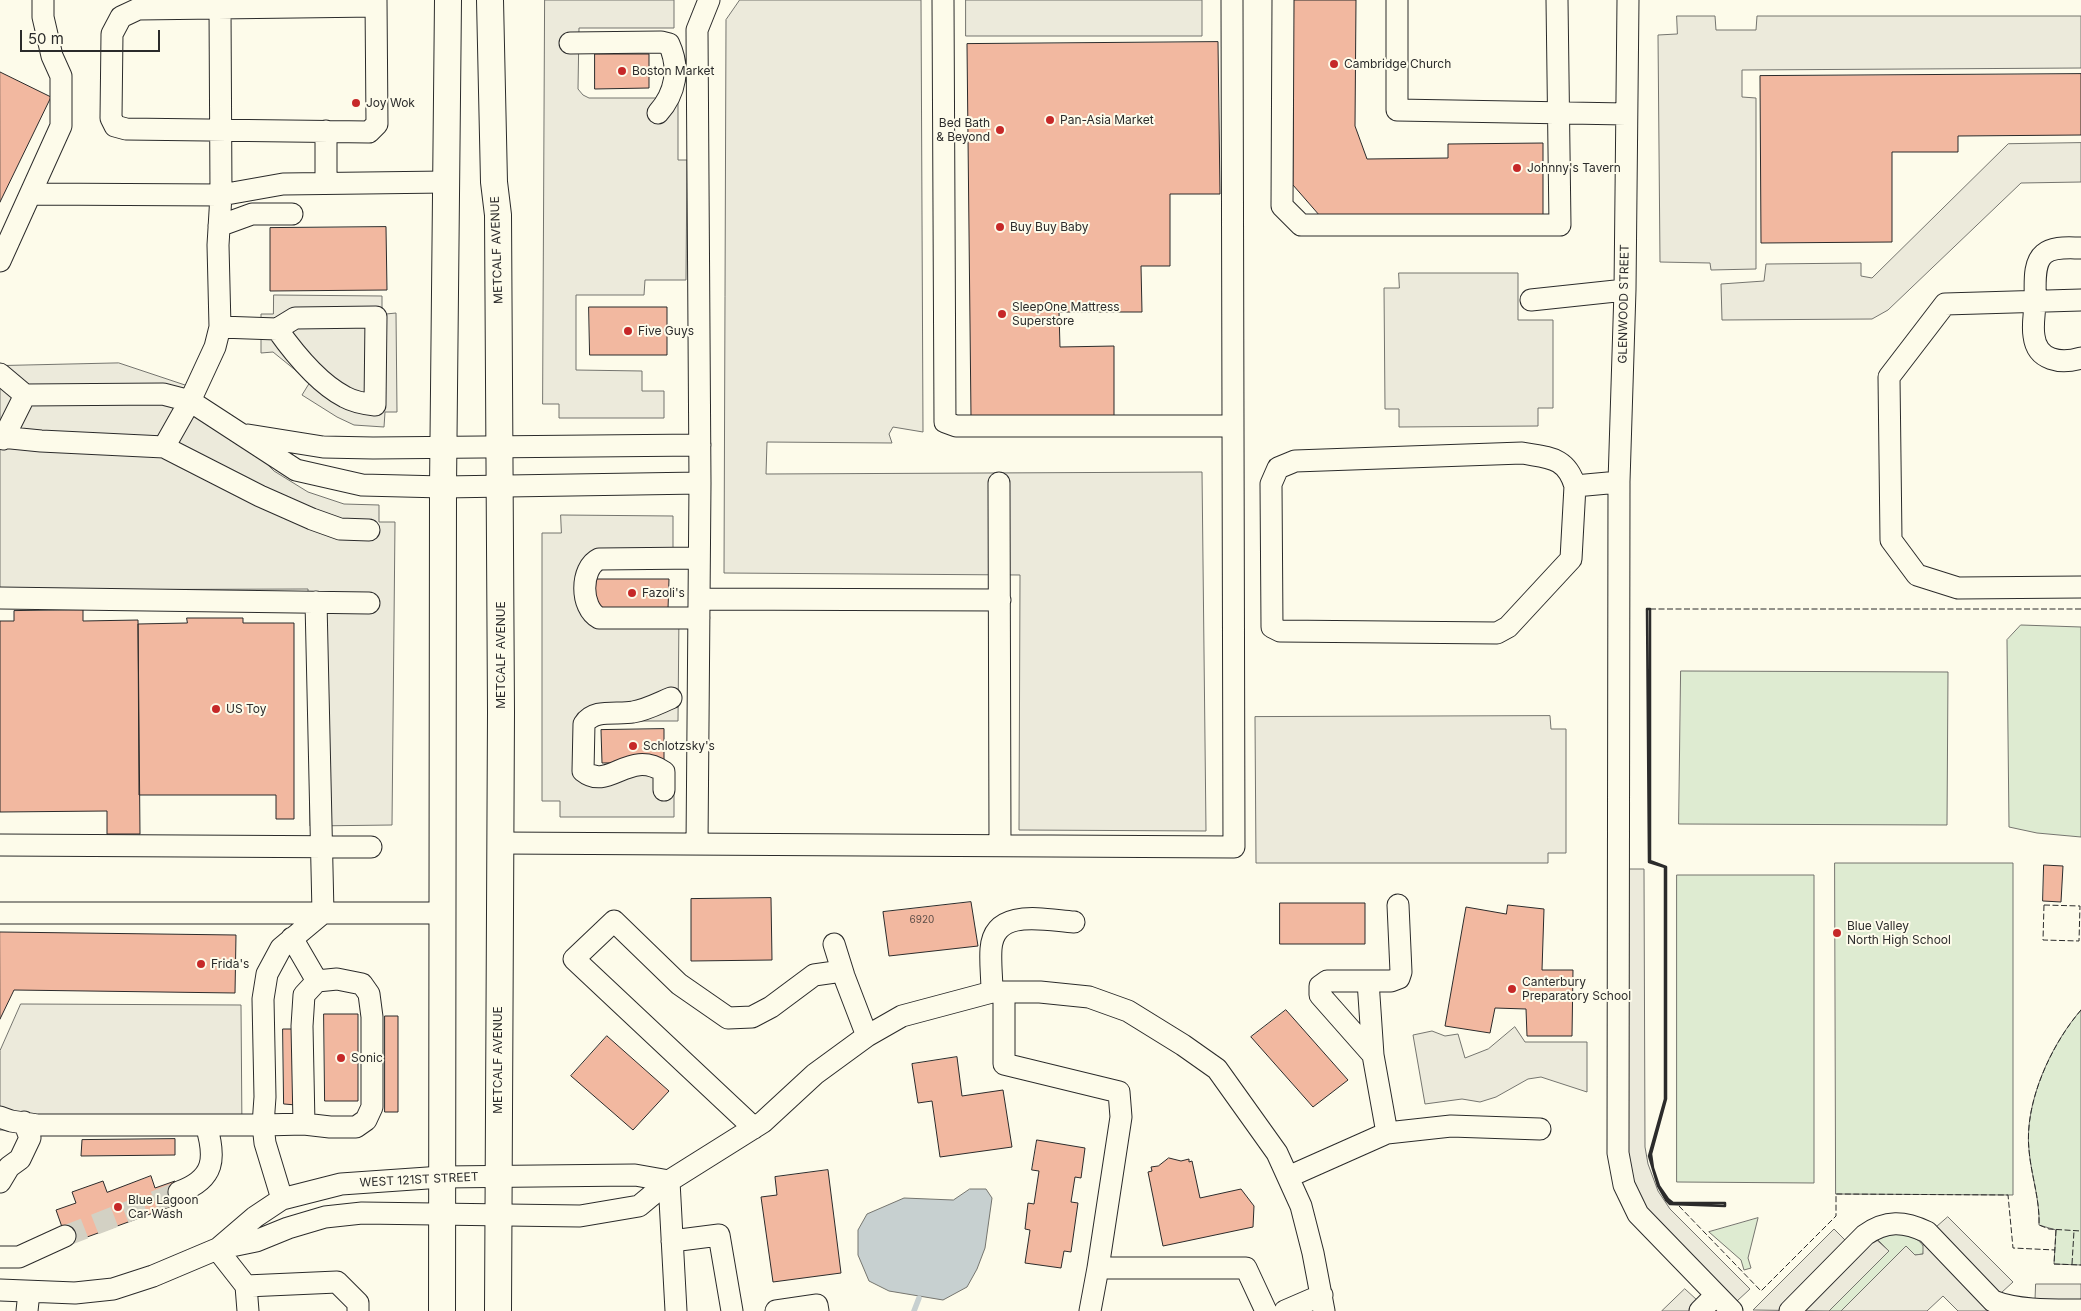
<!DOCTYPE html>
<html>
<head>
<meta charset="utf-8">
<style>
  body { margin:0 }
  #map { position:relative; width:2081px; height:1311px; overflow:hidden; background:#fdfbea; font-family:Inter,sans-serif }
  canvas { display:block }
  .scale { position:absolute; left:20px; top:30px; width:140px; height:22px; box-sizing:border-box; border:2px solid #2b2b2b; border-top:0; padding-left:6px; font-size:15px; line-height:18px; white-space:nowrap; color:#2b2b2b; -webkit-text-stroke:4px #fdfbea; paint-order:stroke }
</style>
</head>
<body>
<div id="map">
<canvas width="2081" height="1311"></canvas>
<div class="scale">50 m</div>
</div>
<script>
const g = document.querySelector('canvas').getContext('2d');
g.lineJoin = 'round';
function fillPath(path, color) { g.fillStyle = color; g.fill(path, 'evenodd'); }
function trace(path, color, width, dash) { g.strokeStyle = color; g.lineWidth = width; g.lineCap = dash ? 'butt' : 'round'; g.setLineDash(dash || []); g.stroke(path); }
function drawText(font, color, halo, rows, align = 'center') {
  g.font = font + ' Inter,sans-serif'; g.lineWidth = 4; g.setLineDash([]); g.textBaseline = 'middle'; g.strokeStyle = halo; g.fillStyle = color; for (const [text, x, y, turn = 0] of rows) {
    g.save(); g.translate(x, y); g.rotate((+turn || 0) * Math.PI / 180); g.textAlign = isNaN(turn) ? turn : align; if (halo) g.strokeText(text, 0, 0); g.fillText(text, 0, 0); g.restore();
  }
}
const green = new Path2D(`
  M2021,625L2081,627V837L2037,833L2009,827L2007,640Z
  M1681,671L1948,672L1947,825L1679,824Z
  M1835,863H2013V1195L1836,1194Z
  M1677,875H1814V1183L1677,1182Z
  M2081,1010V1265L2054,1264L2056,1230L2039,1225C2040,1199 2031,1175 2029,1150C2024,1103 2051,1044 2081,1010Z
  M1758,1218L1748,1258L1751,1268L1744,1270L1741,1260L1709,1232Z
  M1895,1233C1907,1235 1917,1236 1924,1247L1923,1254L1915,1255L1906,1247L1841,1311H1829L1889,1251L1878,1240L1879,1238Z`);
fillPath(green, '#deebd1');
trace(green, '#74746e', 1);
const parking = new Path2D(`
  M545,0H674V28H579L578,89L583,95L589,98H678V160H687L686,280H645L644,295H576V370L642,371V391H664V418H559V404H543Z
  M740,0H921L923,432L893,427L889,434L892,443L767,442L766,474L1202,472L1206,831L1019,830L1020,575L724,573L726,20Z
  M966,0H1202V36H966Z
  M1677,16H1715L1716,30H1756L1757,16H2081V68L1742,70V97L1756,98V269L1711,270L1710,263L1660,262L1658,35L1677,34Z
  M2081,143V182L2021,183L1888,310L1872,319L1722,320L1721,284L1764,281L1766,264L1861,263V276L1872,278L2008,144Z
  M1399,273H1518V320H1553V408H1538V426L1399,427V409H1385L1384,288H1399Z
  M274,295L382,296V310L386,314L396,313L397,412H385L384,427L354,425L337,417L302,395L310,382L273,352L261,353V314H273Z
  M119,363L188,386L274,471L308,492L344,504L379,505V522H395L392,825L310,826L308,589L0,590V366Z
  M561,515L673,516V564L594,565V612H679L678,721H590V769L674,770V817H560V801H542V533H561Z
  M1550,716L1551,729H1566V853H1548V863H1256L1255,717Z
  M1628,869H1644L1645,1147L1648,1164L1658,1191L1670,1209L1750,1289L1737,1301L1671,1237L1649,1212L1636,1191L1628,1154Z
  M21,1004L241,1005L242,1134L0,1130V1051Z
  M1515,1027L1525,1042H1587V1092L1541,1077L1528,1079L1496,1097L1480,1102L1462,1099L1425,1104L1413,1035L1432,1031L1445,1036L1458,1034L1465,1058L1488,1049Z
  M1948,1217L2013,1282L2001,1293L1991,1311H1958L1943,1296L1927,1311H1841L1906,1246L1915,1255L1923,1254V1245L1935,1228Z
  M1861,1226L1889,1251L1829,1311L1753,1310L1834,1229L1845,1240Z
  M2036,1284H2081V1311H2035Z
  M1685,1289L1697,1300L1708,1311H1662Z`);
fillPath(parking, '#eceadb');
trace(parking, '#74746e', 1);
const water = new Path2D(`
  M970,1189H986L992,1198L985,1248L977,1269L967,1287L943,1300L889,1291L869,1281L858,1255V1230L867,1214L904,1198L953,1200Z`);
fillPath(water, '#c7d0d0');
trace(water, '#74746e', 1);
trace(new Path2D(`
  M914,1311L919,1298`), '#c7d0d0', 5.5);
const building = new Path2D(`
  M1294,0H1356L1355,126L1367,159L1448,158V144L1543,143V215L1320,216L1293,185Z
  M1218,42L1220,194H1170V266H1141L1142,312H1059L1060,347L1114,346V416L971,417L967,44Z
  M595,54H649V88L595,89Z
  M0,72L51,97L0,202Z
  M2081,74V135L1958,136V152H1892V242L1761,243L1760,76Z
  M386,227L387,290L270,291V228Z
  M589,307H667V355H590Z
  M595,579H669L668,609L595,608Z
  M83,610V621L138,620L140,834H107V811L0,812V621H14V611Z
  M187,618H243V623H294V819H276V795H139L138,624L187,623Z
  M664,729V762L602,763L601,730Z
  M2044,865L2063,866L2061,902L2043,901Z
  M771,898L772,960L691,961V899Z
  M971,902L978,946L889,956L883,912Z
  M1280,903H1365V944H1280Z
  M1508,905L1544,909L1542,970H1573L1572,1036H1527L1526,1009L1495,1008L1490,1033L1445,1026L1466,907L1506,914Z
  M0,932L236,935L235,993L14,990L0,1019Z
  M1286,1010L1348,1080L1313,1107L1251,1037Z
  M324,1014H358V1101H325Z
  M385,1016H398V1112H385Z
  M283,1029H295L296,1105L284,1104Z
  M607,1036L669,1091L633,1130L571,1076Z
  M957,1057L962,1096L1003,1090L1012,1147L940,1157L932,1101L918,1103L912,1064Z
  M175,1139V1155L81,1156L82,1140Z
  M1037,1140L1085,1148L1081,1178L1075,1177L1071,1202L1078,1203L1071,1252L1064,1251L1061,1268L1025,1263L1030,1230L1025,1229L1028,1203L1034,1204L1039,1171L1032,1170Z
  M1169,1158L1181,1161L1189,1159V1162L1192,1161L1200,1198L1241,1189L1254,1206L1253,1227L1163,1246L1148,1172L1152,1171L1151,1167L1158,1166Z
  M828,1170L841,1273L773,1282L761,1197L777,1195L775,1177Z
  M151,1176L155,1188L175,1181L183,1202L68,1244L56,1210L76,1203L72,1192L103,1181L107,1192Z`);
fillPath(building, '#f2b8a0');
trace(building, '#2b2b2b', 1);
trace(new Path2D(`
  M65,1236L179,1192`), '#d3d1c4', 21, [21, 11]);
const minor = new Path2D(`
  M376,0L377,124L369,132L126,129L115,126L111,118L112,34L121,17L138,9L376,6
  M943,0L945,422L956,426H1233
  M1283,0L1282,206L1301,225H1560L1557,0
  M1397,0V110L1626,114
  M1628,0L1625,290L1619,482L1618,1153L1624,1185L1638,1214L1732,1311
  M570,43L661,42L669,44C680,68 676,93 658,113
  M326,131V183
  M32,194L221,195L283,184L446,182
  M219,226L252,214H292
  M2081,248C2069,248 2053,246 2044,254C2032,264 2036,287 2035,301C2035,312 2032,325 2034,336C2037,361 2061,364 2081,358
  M0,261L61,126V76L52,56L43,17V0
  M1531,300L1625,290
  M2081,300L1945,304L1889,377L1891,540L1917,575L1958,588L2081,587
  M376,317L375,405C366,404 354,402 345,397C318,383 294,353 277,329L295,318Z
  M220,327L277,329
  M0,374L25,395L163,394L190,401L296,470L362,485L443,487L700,483
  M248,435L323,447L373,448L700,445
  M0,437L41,441L164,447L260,496L312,519L340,529L369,530
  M3,439L25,395
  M164,447L190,401L215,347L220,327L218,245L221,195L220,8
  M999,483L1000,845
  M1575,486L1571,559L1508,627L1497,633L1280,631L1272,627L1271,484L1278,468L1295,461L1522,453C1548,458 1566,456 1575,486L1619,482
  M0,598L369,603
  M699,599L1000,600
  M699,618H599C580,608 580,568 599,559L699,558
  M664,790V772C629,748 609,792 583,771L584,724C594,708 617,715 633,712C646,710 659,703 671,698
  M499,843L1234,847L1232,0
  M697,844L700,483L697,30L709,0
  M0,845L371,847
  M0,913H443
  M292,938L317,981
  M834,944L844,976L867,1036
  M1368,981L1373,1055L1387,1133
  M992,992C992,978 990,963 991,949C994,907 1045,920 1074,922
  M1004,992V1064L1119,1092L1121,1117L1098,1268H1246L1266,1311
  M1373,1055L1320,995V986L1327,981H1391L1399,978L1401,972L1398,905
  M0,1117L11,1121L37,1125H263L265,1143L282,1199
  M304,1124L302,1026L304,995L317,981L337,979L362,984L369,994L372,1017V1107L366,1120L356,1127H330L304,1124L263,1125L265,1097L263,999L267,974L281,948L323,913L316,602
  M754,1128L574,959L614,921L679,984L728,1018L752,1017L771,1007L814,975L842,971
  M1288,1177L1387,1133L1451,1126L1540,1129
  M669,1181L676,1311
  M0,1182L9,1167L20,1159L30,1138L24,1122
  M179,1192C215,1179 216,1158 206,1125
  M672,1241L719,1235L732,1311
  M220,1247L255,1217L282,1199L341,1184L442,1177L635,1175L669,1181
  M217,1249L246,1286L248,1311
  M0,1257H19L65,1236
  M246,1286L337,1282L358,1303V1311
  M0,1290L75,1293L113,1289L153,1276L217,1249L256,1241L288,1228L325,1217L362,1213L580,1216L639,1206L669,1181L763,1122L815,1074L867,1036L902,1016L992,992H1040L1089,997L1128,1011L1183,1045L1217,1069L1277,1153L1301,1206L1313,1253L1324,1311
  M27,1311L29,1292
  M776,1311L817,1305L818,1311
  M1090,1311L1098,1268
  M1285,1311L1322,1295
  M1700,1311L1716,1295
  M1790,1311L1865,1235C1886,1220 1904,1221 1927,1232L1993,1301C2018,1311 2053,1310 2081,1310`);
const major = new Path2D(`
  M490,0L494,182L498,215L501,712L498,1311
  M442,1311L443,487L448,0`);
trace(minor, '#2b2b2b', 23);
trace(major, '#2b2b2b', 28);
trace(minor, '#fdfbea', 21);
trace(major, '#fdfbea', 26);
trace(new Path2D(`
  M1650,609H2081
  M2044,905L2080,906L2079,941L2043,940Z
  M2081,1010C2051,1045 2024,1103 2029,1150C2031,1175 2040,1199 2039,1225L2049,1229L2081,1231
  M1679,1206L1761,1291L1836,1216V1194L2008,1195L2013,1248L2055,1250
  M2056,1230L2054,1264L2081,1265
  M2072,1264L2074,1231`), '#2b2b2b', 1, [6, 2.5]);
trace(new Path2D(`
  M1647,609H1650V861L1666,867V1099L1651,1154L1653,1168L1659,1186L1668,1199L1673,1203H1725V1206L1670,1204L1666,1200L1658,1186L1649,1156L1665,1099V867L1649,862Z`), '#2b2b2b', 2.5);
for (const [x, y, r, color] of [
  [1334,64,5,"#c62828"],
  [622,71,5,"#c62828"],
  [356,103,5,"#c62828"],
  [1050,120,5,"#c62828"],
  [1000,130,5,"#c62828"],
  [1517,168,5,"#c62828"],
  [1000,227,5,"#c62828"],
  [1002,314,5,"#c62828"],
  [628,331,5,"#c62828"],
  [632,593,5,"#c62828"],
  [216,709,5,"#c62828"],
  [633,746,5,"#c62828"],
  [1837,933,5,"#c62828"],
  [201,964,5,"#c62828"],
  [1512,989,5,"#c62828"],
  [341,1058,5,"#c62828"],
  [118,1207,5,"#c62828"]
]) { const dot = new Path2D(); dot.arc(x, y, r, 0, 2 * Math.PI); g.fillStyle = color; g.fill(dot); trace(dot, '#fdfbea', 2); }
drawText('10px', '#5d4e48', null, [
  ["6920",922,920]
]);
drawText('12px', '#2b2b2b', '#fdfbea', [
  ["Cambridge Church",1344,64],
  ["Boston Market",632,71],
  ["Joy Wok",366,103],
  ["Pan-Asia Market",1060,120],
  ["Bed Bath",990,123,"right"],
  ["& Beyond",990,137,"right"],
  ["Johnny's Tavern",1527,168],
  ["Buy Buy Baby",1010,227],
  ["SleepOne Mattress",1012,307],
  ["Superstore",1012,321],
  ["Five Guys",638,331],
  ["Fazoli's",642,593],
  ["US Toy",226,709],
  ["Schlotzsky's",643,746],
  ["Blue Valley",1847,926],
  ["North High School",1847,940],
  ["Frida's",211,964],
  ["Canterbury",1522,982],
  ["Preparatory School",1522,996],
  ["Sonic",351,1058],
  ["Blue Lagoon",128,1200],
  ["Car Wash",128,1214]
], 'left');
drawText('12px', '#2b2b2b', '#fdfbea', [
  ["METCALF AVENUE",497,250,-92],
  ["GLENWOOD STREET",1624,304,-89],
  ["METCALF AVENUE",501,655,-90],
  ["METCALF AVENUE",498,1060,-90],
  ["WEST 121ST STREET",419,1180,-3]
]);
</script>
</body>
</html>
